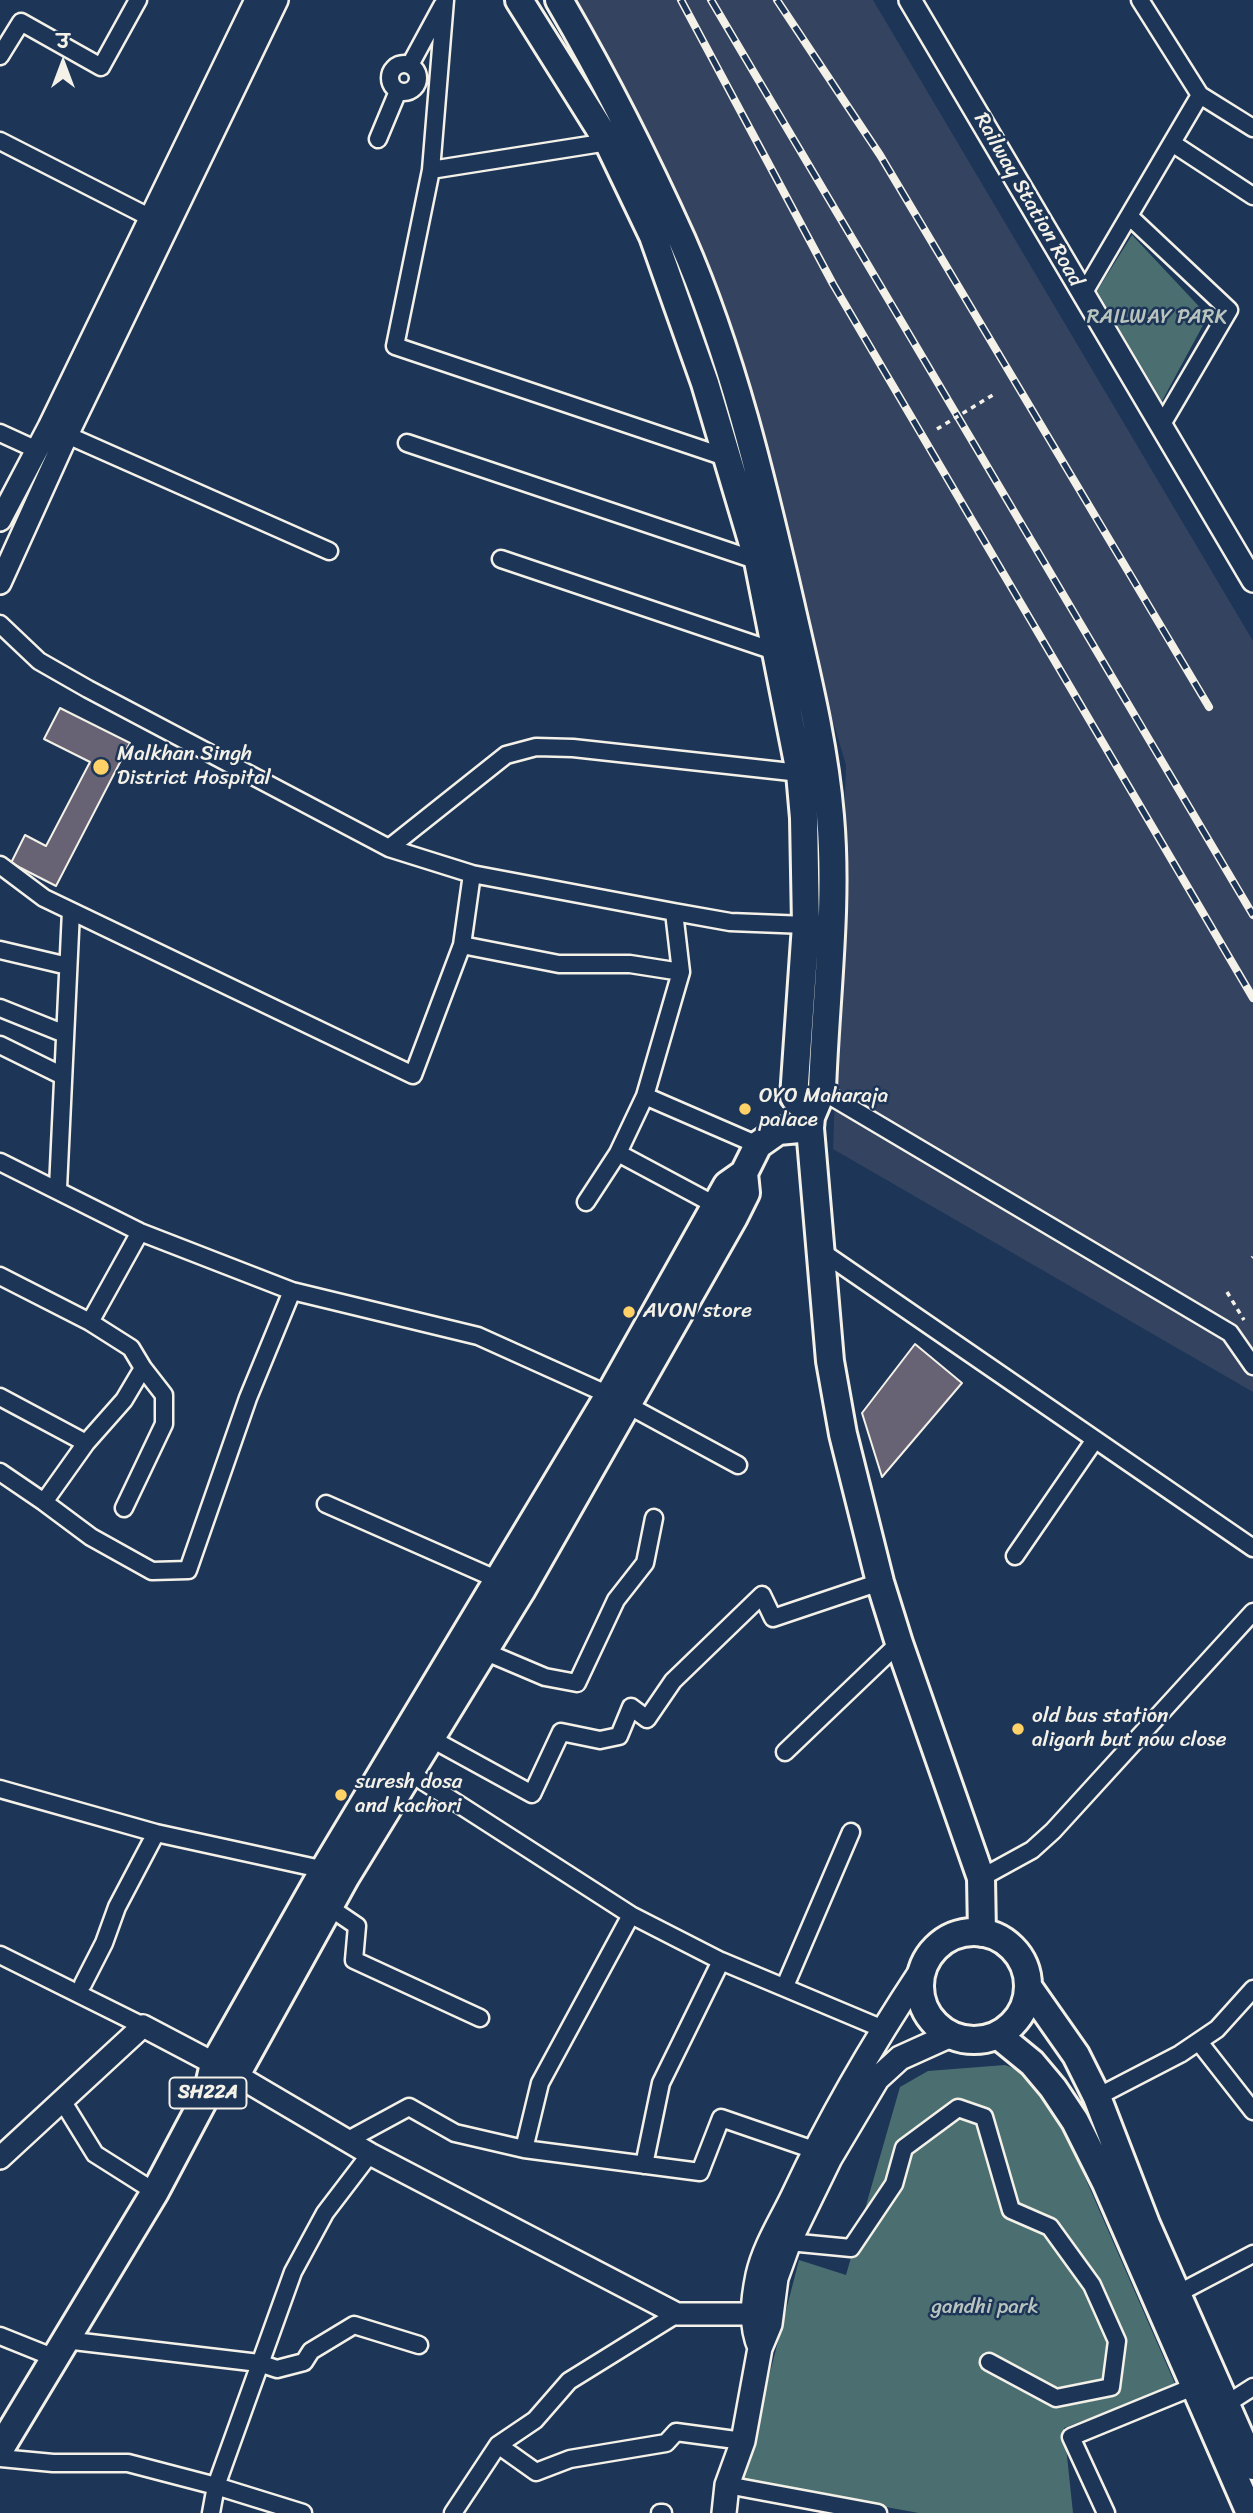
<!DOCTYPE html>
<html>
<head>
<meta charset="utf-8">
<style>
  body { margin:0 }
  #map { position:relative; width:1253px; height:2513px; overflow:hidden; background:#1d3557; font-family:Sriracha,"Playpen Sans Deva",sans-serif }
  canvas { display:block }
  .north { position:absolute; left:28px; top:28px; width:70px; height:70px; -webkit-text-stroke:5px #1d3557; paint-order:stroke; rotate:0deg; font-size:19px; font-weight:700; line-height:28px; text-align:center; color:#f4f1e8 }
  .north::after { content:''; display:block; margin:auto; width:24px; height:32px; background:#f4f1e8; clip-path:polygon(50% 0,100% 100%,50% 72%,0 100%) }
</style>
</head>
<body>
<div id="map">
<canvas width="1253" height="2513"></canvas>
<div class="north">उ</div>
</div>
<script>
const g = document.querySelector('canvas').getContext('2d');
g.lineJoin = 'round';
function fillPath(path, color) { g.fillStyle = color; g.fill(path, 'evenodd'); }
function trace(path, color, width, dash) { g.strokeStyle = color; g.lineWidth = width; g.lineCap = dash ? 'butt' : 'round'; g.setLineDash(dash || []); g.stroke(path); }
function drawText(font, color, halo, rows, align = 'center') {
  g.font = font + ' Sriracha,sans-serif'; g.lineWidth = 5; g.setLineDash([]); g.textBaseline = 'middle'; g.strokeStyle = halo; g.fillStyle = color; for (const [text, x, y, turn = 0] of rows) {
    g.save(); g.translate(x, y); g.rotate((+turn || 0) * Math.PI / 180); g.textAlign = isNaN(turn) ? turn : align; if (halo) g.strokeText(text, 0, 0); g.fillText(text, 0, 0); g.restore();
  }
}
fillPath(new Path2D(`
  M569,0H873L1253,641V1392L833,1149L846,765L779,540L691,223Z`), '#344360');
fillPath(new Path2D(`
  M1132,235L1208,316L1162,401L1097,291Z
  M1005,2065L1042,2079L1176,2386L1064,2428L1073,2513H919L742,2481L799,2260L846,2275L900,2087L928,2071Z`), '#4b6f71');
const building = new Path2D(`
  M60,708L130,743L56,886L11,863L25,835L46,846L90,762L44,739Z
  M915,1344L962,1383L882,1477L862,1413Z`);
fillPath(building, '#686374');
trace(building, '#f4f1e8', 2);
const minor = new Path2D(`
  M445,0L431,170L608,142
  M1140,0L1200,95L1253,128
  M0,56L21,22L101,67L138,0
  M390 78a14 14 0 1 1 28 0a14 14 0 1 1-28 0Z
  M410,65L442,6
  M378,139L398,91
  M0,141L151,218
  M1172,143L1253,196
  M431,170L395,346L728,458
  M1129,216L1229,310L1161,426
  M1083,294L1200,95
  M58,431L329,551
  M0,433L35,449
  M407,443L758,561
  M501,559L777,652
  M0,624L39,661L88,689L389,848L472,874L674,912L730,922L806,925
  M389,848L506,755L536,747L573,748L800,773
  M0,865L44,898L413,1075L462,945L472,874
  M462,945L559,964H630L681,972
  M0,950L68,966
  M0,1008L65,1034
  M0,1045L63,1076
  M822,1091L1230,1333L1253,1366
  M645,1096L681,972L674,912
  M618,1153L645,1096L758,1145
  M0,1162L140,1232L292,1291L478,1336L609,1395L738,1465
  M58,1188L71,911
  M586,1202L618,1153L717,1206
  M818,1249L1253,1548
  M0,1276L90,1322L131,1348L143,1368L124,1400L86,1443L44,1502L0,1472
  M90,1322L140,1232
  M0,1397L86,1443
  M44,1502L91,1537L152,1571L188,1570L248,1398L292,1291
  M326,1504L503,1582
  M124,1508L164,1424V1395L143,1368
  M1015,1556L1094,1441
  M486,1652L545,1677L577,1683L616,1600L645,1563L654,1518
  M430,1738L532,1794L561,1732L600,1740L619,1736L631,1707L647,1719L673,1681L762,1595L773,1618L880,1582
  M785,1752L899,1643
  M404,1769L631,1915
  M0,1789L156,1833L330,1871
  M981,1878L1032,1850L1053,1831L1253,1612
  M329,1907L357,1926L354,1960L480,2018
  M0,1955L143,2026
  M83,1984L104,1943L117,1907L156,1833
  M785,1986L851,1832
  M1199,2042L1253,2111
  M1097,2097L1180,2054L1217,2029L1253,1989
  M63,2102L95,2154L155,2192
  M350,2139L409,2107L455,2133L524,2149L700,2172L721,2118L814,2150
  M524,2149L540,2083L631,1915L721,1961L883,2029
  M644,2165L661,2083L721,1961
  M789,2242L851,2248L894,2184L904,2148L958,2108L984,2117L1011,2210L1050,2227L1092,2285L1117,2341L1111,2387L1056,2398L989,2362
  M1177,2294L1253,2254
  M0,2336L55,2358
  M65,2340L259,2363L277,2369L304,2362L311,2351L354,2325L419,2345
  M1225,2405L1253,2387
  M498,2445L536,2472L570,2459L666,2443L676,2432L743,2441
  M0,2458L53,2463H128L216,2486L293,2272L325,2213L370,2154
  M727,2485L878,2513
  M211,2513L216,2486L303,2513
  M453,2513L498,2445L535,2420L569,2381L677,2314
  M660,2513H663
  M1106,2513L1071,2437L1193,2387`);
const tertiary = new Path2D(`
  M910,0L1253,581
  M0,520L49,427L256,0
  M0,583L67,435L277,0
  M0,2158L143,2026L236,2075L370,2154L677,2314H769`);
const secondary = new Path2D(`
  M760,2348C750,2325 753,2299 758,2275C765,2245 782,2220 795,2192C831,2115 874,2042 921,1971
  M724,2513L727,2485L743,2441L760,2348L770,2324L776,2278L789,2242L830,2158L877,2079L900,2058L951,2035`);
const primary = new Path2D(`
  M519,0L608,142L653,236L705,383L758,561L800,773L804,818L806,925L794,1097L811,1117
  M559,0C604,77 645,158 682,240C732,354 762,481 790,602C806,673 824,743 830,816C838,907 825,1000 822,1091L811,1117L810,1128L830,1361L843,1434L880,1582L899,1643L981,1878L982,1933
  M744,1173L746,1193L734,1217L521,1591L345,1878L236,2075L207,2094L214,2064L325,1868L609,1395L727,1185L744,1173L758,1145L778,1131L810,1128
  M920 1986a54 54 0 1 1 108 0a54 54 0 1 1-108 0Z
  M1029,1988L1076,2055L1097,2097L1146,2224L1253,2466
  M999,2036L1032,2063L1053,2088L1075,2121L1106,2183L1250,2513
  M0,2449L155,2192L207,2094`);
trace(minor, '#f4f1e8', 21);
trace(tertiary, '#f4f1e8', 26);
trace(secondary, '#f4f1e8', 28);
trace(primary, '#f4f1e8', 32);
trace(new Path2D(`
  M1252,1258L1253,1257
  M1227,1292L1244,1320`), '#f4f1e8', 3.5, [5, 5]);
trace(minor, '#1d3557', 16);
trace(tertiary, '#1d3557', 21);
trace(secondary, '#1d3557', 23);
trace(primary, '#1d3557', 26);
const rail = new Path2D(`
  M681,0L833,284L1253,998
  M711,0L1253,915
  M777,0L880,155L1209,707`);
trace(rail, '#f4f1e8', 8);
trace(rail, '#1d3557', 5, [16]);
trace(new Path2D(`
  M937,429L996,393`), '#f4f1e8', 3.5, [5, 5]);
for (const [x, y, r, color] of [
  [101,767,9,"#ffd166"],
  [745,1109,7,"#ffd166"],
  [629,1312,7,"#ffd166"],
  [1018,1729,7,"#ffd166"],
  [341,1795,7,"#ffd166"]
]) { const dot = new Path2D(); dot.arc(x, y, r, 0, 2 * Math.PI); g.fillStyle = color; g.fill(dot); trace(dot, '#1d3557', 2.5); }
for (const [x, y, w] of [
  [208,2093,77]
]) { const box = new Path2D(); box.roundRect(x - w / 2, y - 15.5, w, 31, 5); g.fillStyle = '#1d3557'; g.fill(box); trace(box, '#f4f1e8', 2); }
drawText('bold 19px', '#f4f1e8', null, [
  ["SH22A",208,2093]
]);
drawText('21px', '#f4f1e8', '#1d3557', [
  ["Railway Station Road",1028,200,60]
]);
drawText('21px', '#b9c4be', '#1d3557', [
  ["RAILWAY PARK",1157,318],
  ["gandhi park",985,2308]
]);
drawText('21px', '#f4f1e8', '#1d3557', [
  ["Malkhan Singh",117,755],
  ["District Hospital",117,779],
  ["OYO Maharaja",759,1097],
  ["palace",759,1121],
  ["AVON store",643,1312],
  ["old bus station",1032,1717],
  ["aligarh but now close",1032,1741],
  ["suresh dosa",355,1783],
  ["and kachori",355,1807]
], 'left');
</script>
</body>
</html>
